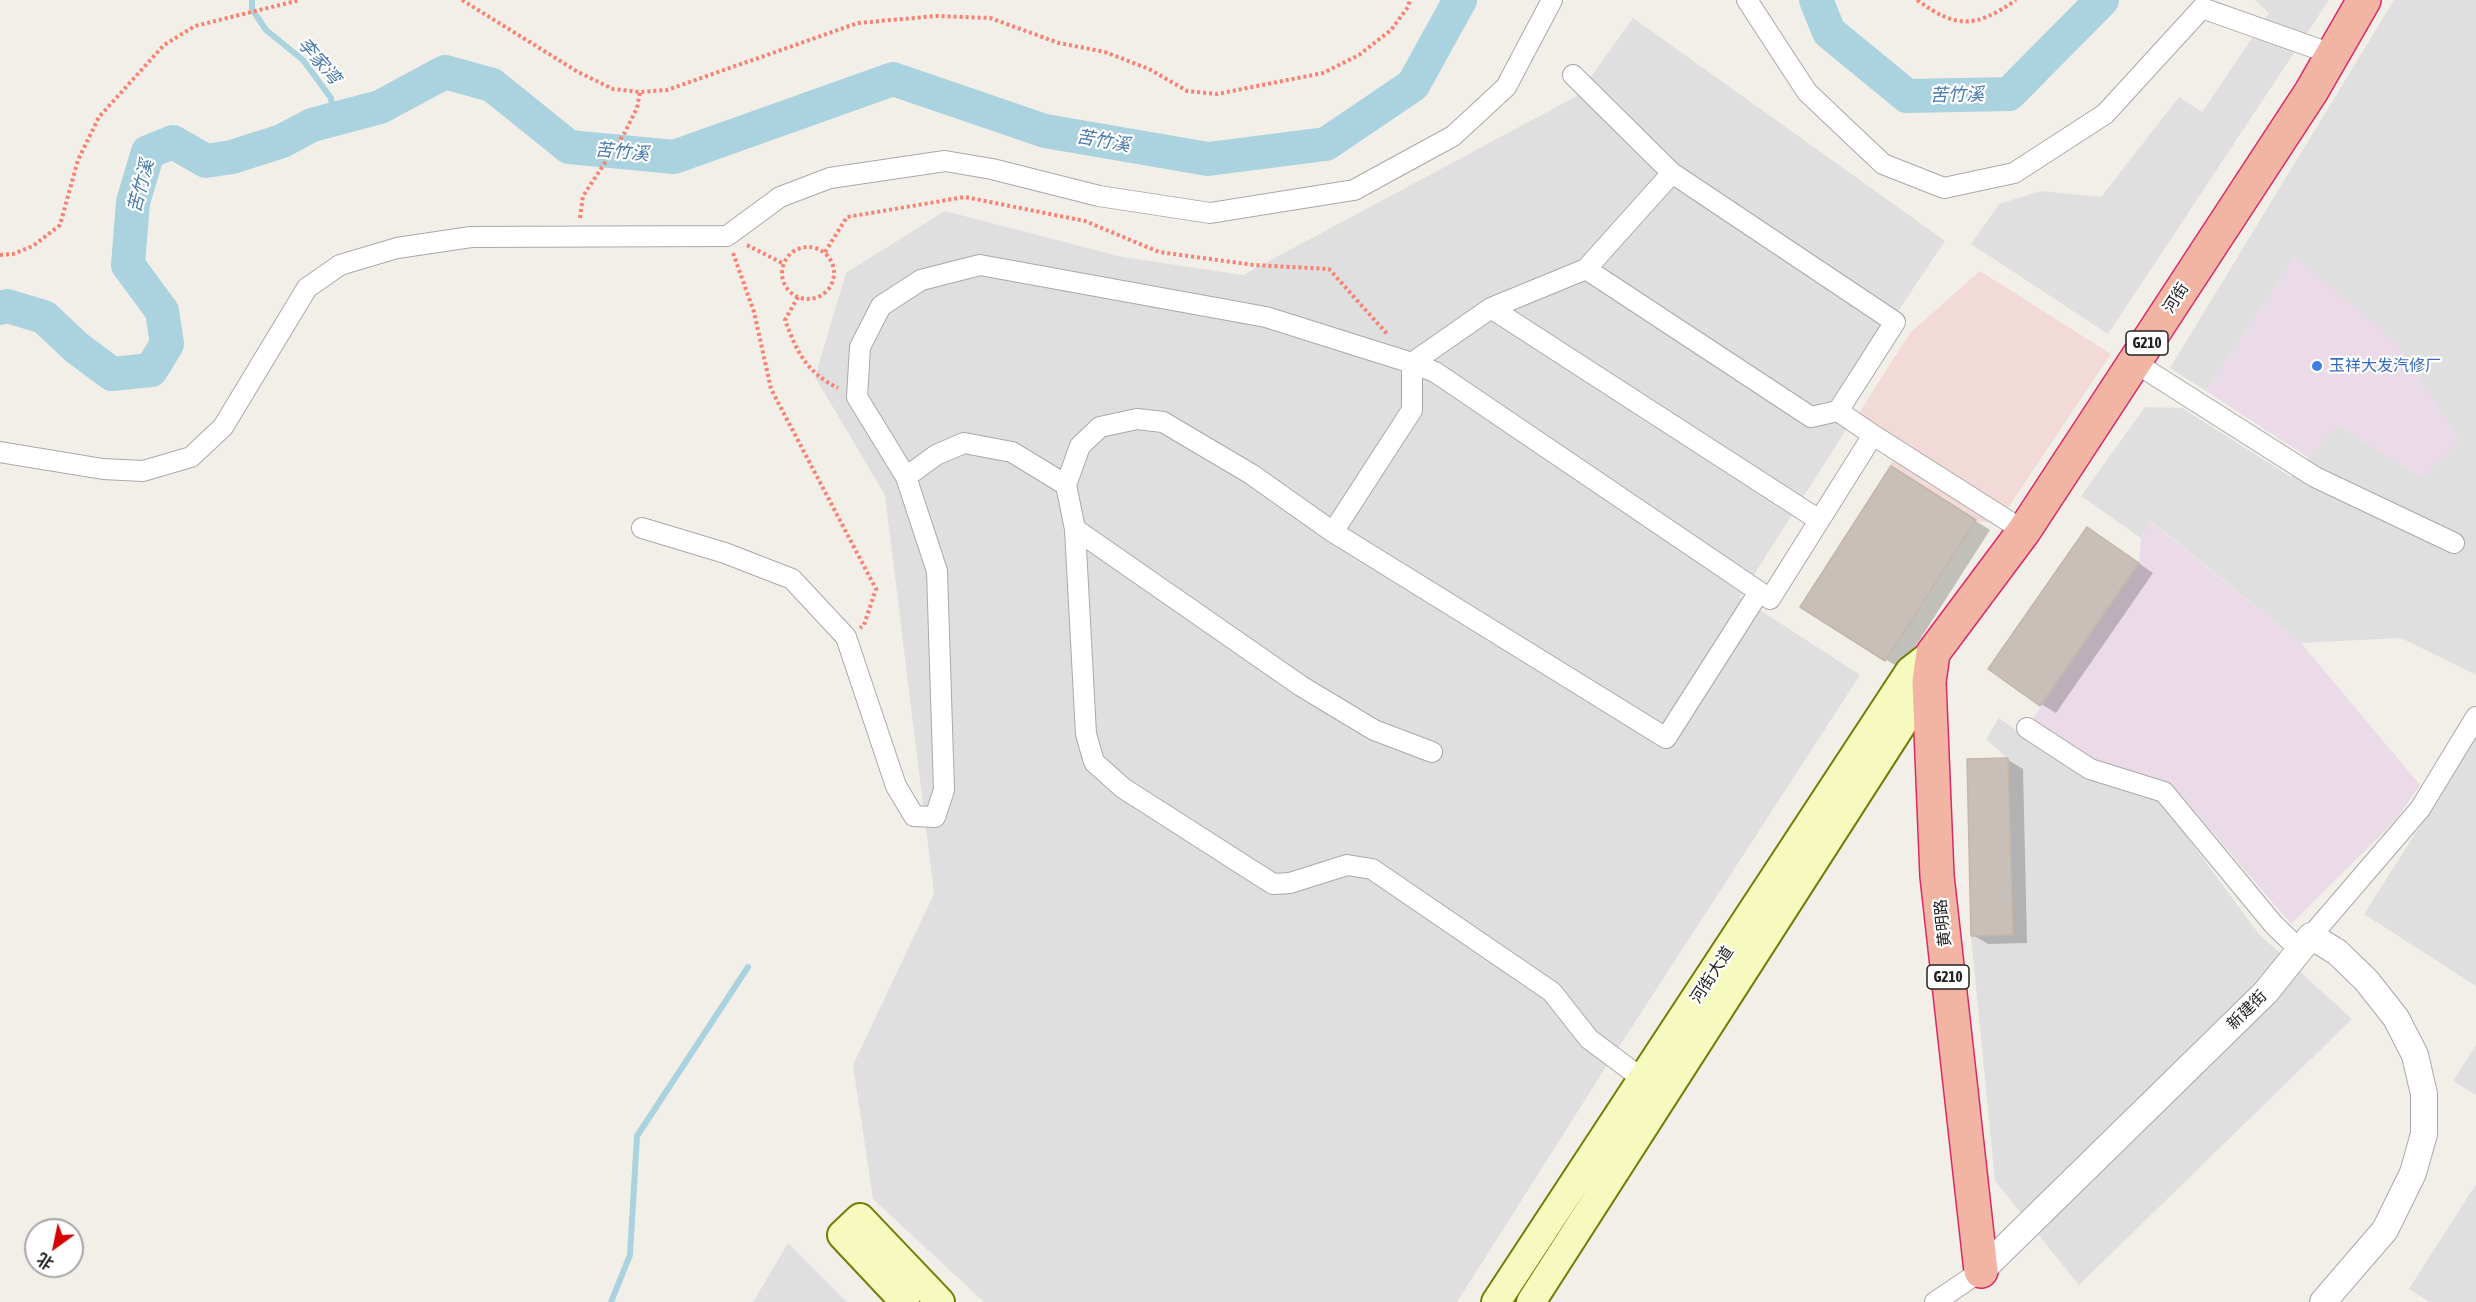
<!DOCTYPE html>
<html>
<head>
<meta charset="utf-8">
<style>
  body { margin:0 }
  #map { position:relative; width:2476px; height:1302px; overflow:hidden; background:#f2efe9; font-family:"Asap Condensed","Noto Sans SC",sans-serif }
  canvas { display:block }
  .north { position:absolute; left:24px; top:1218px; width:60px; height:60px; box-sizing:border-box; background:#fff; border:2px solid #a7a7a7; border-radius:50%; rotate:213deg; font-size:16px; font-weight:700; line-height:24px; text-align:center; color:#222 }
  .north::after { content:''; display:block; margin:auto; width:21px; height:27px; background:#d40000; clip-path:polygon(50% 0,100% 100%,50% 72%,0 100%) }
</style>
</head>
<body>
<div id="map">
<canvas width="2476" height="1302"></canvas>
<div class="north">北</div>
</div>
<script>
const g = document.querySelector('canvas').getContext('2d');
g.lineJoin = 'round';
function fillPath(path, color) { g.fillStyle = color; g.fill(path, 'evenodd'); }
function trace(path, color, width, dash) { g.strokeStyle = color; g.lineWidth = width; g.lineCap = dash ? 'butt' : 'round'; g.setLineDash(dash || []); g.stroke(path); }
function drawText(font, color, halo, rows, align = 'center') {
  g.font = font + ' "Asap Condensed","Noto Sans SC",sans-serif'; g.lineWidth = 4.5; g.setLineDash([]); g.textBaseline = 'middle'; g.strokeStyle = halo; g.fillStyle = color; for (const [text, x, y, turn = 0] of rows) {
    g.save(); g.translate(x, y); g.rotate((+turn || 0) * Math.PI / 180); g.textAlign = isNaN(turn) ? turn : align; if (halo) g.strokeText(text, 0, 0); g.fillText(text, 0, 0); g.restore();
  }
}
fillPath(new Path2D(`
  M2255,0H2329L2108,334L1971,244L1999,204L2041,191L2101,197L2179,97L2202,112L2269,13Z
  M2394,0H2476V675L2401,638L2301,643L2152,522L2141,538L2081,496L2145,407L2182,408L2291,477L2338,425L2422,478L2295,257L2206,391L2170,368Z
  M1633,18L1945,241L1830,413L1847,428L1740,597L1860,675L1604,1070L1457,1302H984L873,1199L853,1065L934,894L885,495L815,377L846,273L945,211L1122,257L1243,275L1577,96Z
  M1999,718L2049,753L2159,799L2258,933L2352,1019L2079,1285L1995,1181L1971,936L2013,934L2008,759L1986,739Z
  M2476,738V986L2364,914Z
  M2476,1045V1095L2453,1081Z
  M2476,1184V1302H2430L2409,1289Z
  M788,1243L847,1302H753Z`), '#e0dfdf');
fillPath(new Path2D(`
  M1980,271L2111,354L1997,524L1976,521L1885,661L1800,607L1902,446L1857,416L1910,333Z`), '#f2dad9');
fillPath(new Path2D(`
  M2295,257L2395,341L2461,441L2422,478L2338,425L2309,458L2206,391Z
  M2151,522L2301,643L2420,785L2394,822L2291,924L2172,785L2093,764L2032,720L2139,564L2141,538Z`), '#ebdbe8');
fillPath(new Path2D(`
  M1906,476L1990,530L1901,669L1802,606Z
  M2102,538L2153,573L2056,713L2041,704Z
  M2008,760L2023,769L2027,943L1988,944L1973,935Z`), '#0003');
trace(new Path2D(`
  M252,0V9L266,30L303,60L331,98L334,119
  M611,1302L630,1255L637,1136L748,967`), '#aad3df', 6);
trace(new Path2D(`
  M1816,0L1829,32L1907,96L2009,94L2102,0
  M0,308L7,306L44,317L77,348L112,374L151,370L167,344L162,311L128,265L133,202L148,152L173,142L206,161L232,157L282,141L312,125L380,107L445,72L492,85L569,147L674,157L893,79L1045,131L1208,159L1326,144L1413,85L1460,0`), '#aad3df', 34);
const building = new Path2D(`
  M1891,466L1976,520L1885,661L1800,607Z
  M2087,527L2139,563L2040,706L1988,669Z
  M2008,758L2013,935L1971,936L1967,759Z`);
fillPath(building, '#c7bfb8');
trace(building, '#c4b6ab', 1.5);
const minor = new Path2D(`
  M1747,0L1807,92L1883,164L1944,188L2014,173L2105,114L2202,8L2332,54
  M1573,75L1672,173L1895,322L1838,411
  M1586,269L1811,417L1838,411L1873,435
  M1491,308L1819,520
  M2134,362L2315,477L2454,543
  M0,452L103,469L143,471L191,457L223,427L307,288L340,265L397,248L471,237L727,236L780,197L830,178L945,161L992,169L1099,196L1210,213L1354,190L1453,136L1506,87L1552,0
  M906,477L936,455L964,443L1012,452L1066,485
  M642,528L725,553L792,579L846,637L896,786L914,816L935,817L944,790L937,571L906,477L857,397L860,347L881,306L921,280L980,265L1266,317L1412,363L1435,372L1770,599L1873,435L2024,531
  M1075,529L1301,686L1374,730L1432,752
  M1333,532L1412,410V363L1491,308L1586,269L1672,173
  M2027,728L2090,769L2164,792L2274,925L2300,950
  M2311,936L2420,809L2476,717
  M1644,1080L1589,1039L1552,992L1372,869L1347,865L1290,883L1273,884L1123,788L1094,762L1086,734L1075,529L1066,485L1080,446L1100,427L1137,419L1163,422L1251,474L1333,532L1666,738L1759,592
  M1935,1302L1981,1271`);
const tertiary = new Path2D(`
  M1981,1271L2266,992L2311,936L2337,952L2366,980L2396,1018L2415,1055L2424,1094V1134L2413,1173L2385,1230L2323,1302`);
const secondary = new Path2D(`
  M905,1302L842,1235L860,1218L940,1302
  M1496,1302L1910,671L1933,653
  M1531,1302L1929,682`);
const trunk = new Path2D(`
  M1981,1271L1937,876L1929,682L1933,653L2024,531L2311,92L2364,0`);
trace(minor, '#a9a9a9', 22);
trace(tertiary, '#a9a9a9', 28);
trace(secondary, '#707d05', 32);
trace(trunk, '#dc2a67', 36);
trace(new Path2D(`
  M462,0L578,72L613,89L640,92L667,90L858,23L936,16L990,18L1059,43L1105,52L1149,69L1187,91L1217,94L1323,73L1359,55L1391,30L1408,7L1410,0
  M1917,0C1957,29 1975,28 2016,0
  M580,218L583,196L624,134L637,108L640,92
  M747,245L784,264
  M782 273a26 26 0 1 1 52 0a26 26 0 1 1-52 0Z
  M825,252L847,217L965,197L1085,221L1159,252L1254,265L1329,269L1388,335
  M733,253L754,312L771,389L876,589L864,625L860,628
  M0,255L13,254L33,246L60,225L78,160L99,117L164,45L195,26L300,0
  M798,297L785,320C797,352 806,372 838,388`), '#fa8072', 4, [3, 3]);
trace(minor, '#fff', 20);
trace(tertiary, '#fff', 26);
trace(secondary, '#f7fabf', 28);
trace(trunk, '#f2b4a3', 33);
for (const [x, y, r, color] of [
  [2317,366,6,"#3f7fe0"]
]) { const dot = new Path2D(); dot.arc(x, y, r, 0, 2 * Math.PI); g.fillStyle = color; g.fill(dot); trace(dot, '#fff', 2); }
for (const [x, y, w] of [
  [2147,343,42],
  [1948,977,42]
]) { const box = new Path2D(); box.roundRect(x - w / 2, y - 12, w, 24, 4.5); g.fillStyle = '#fff'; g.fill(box); trace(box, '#222', 1.5); }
drawText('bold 15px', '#222', null, [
  ["G210",2147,343],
  ["G210",1948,977]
]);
drawText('16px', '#222', '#fff', [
  ["河街",2176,298,-57],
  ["黄明路",1943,923,-96],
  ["河街大道",1712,975,-57],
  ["新建街",2247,1010,-45]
]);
drawText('16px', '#366cbe', '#fff', [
  ["玉祥大发汽修厂",2329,366]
], 'left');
drawText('italic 18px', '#4a7aab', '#fff', [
  ["李家湾",319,61,49],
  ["苦竹溪",1957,95,-1],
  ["苦竹溪",1103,141,10],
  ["苦竹溪",622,152,5],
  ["苦竹溪",141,186,-75]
]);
</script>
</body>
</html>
